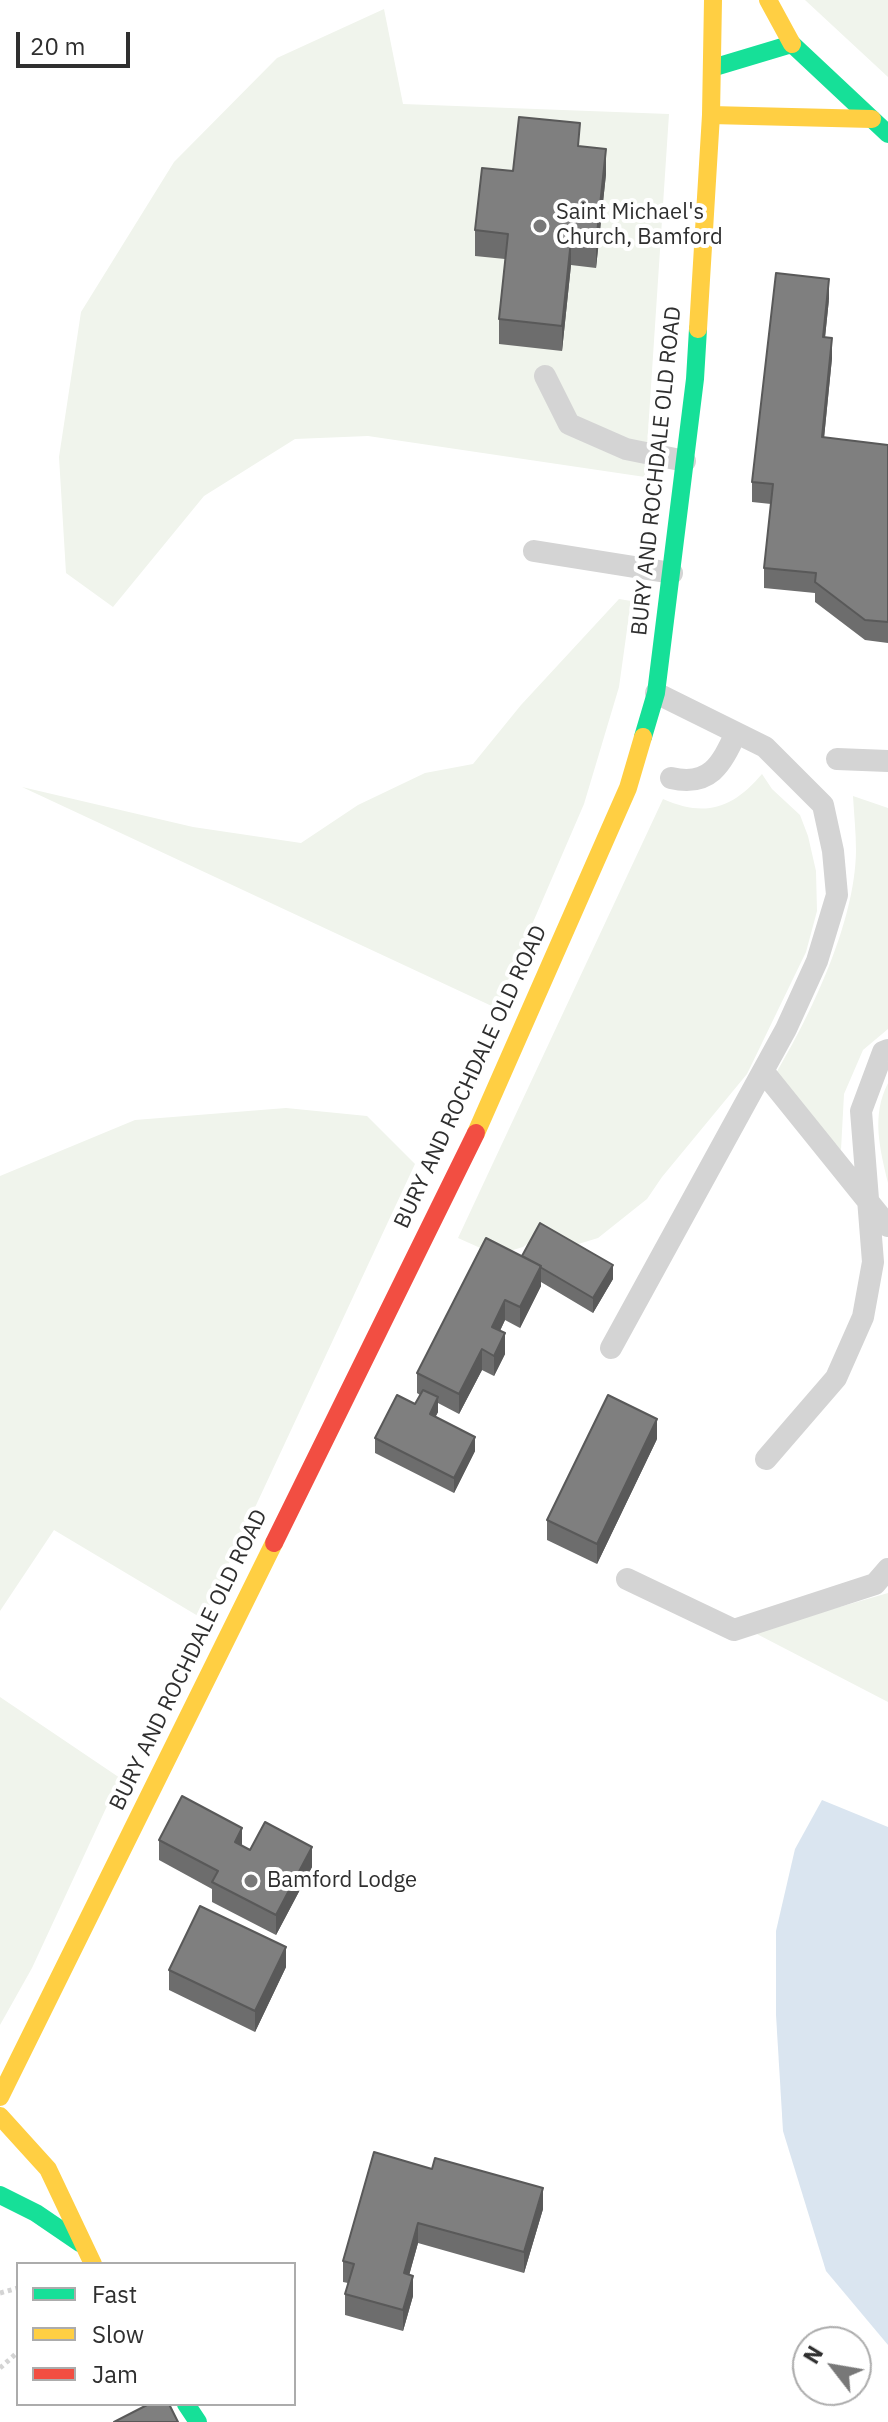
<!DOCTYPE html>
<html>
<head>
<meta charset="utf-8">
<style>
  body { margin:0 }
  #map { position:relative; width:888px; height:2422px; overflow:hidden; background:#fff; font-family:"IBM Plex Sans",sans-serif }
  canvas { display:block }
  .legend { position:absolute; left:16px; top:2262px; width:280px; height:144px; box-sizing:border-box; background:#fff; border:2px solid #acacac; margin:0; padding:10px 14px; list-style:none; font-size:24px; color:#2f2f2f }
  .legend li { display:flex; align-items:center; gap:16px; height:40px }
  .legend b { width:40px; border:2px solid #acacac }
  .north { position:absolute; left:792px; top:2326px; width:80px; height:80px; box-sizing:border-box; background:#fff; border:2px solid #acacac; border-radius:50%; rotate:301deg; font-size:22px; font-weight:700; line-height:32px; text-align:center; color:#2f2f2f }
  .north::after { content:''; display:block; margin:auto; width:28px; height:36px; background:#787878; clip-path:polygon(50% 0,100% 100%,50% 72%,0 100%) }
  .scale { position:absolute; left:16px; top:32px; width:114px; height:36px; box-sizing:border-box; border:4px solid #2f2f2f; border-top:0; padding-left:10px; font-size:24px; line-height:28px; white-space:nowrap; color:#2f2f2f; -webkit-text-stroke:6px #fff; paint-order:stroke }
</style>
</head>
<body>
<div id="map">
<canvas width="888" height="2422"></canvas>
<ul class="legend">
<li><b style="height:10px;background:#16e098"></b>Fast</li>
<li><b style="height:10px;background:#ffcf43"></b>Slow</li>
<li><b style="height:10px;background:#f24e42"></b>Jam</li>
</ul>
<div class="north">N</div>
<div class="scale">20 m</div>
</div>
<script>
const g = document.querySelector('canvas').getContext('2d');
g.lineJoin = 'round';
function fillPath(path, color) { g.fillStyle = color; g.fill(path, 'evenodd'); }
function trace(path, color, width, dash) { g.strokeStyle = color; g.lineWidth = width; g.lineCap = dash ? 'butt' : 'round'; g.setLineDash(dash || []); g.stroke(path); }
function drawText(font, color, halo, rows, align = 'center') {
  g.font = font + ' "IBM Plex Sans",sans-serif'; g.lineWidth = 8; g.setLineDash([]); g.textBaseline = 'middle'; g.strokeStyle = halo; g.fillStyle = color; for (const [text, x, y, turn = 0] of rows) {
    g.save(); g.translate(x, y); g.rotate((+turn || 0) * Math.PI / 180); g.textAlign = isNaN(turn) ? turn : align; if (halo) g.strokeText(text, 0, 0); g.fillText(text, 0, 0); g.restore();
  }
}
fillPath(new Path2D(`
  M805,0H888V77Z
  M384,9L403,104L669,114L645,477L368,436L295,439L204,496L113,607L66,573L59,457L81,312L174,162L277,58Z
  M619,599L631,601L619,687L584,804L496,1008L22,787L193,827L301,843L358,805L425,773L473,764L521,705Z
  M762,774L772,789L800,815L808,836L816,871L817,911L806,952L747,1074L662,1177L647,1199L598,1238L575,1245L541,1234L523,1247L496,1255L458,1238L663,799C706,818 733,808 762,774Z
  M853,796L888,808V1029L863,1050L844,1094L841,1150L775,1075C811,1014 855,923 856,851C856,833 854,814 853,796Z
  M888,1083V1183C880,1149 871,1116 888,1083Z
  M286,1108L367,1116L415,1164L203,1619L54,1530L0,1611V1176L135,1120Z
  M888,1593V1702L753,1632Z
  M0,1697L120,1778L32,1968L0,2025Z`), '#f0f4ec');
fillPath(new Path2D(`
  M822,1800L888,1827V2345L826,2271L783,2131L776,2015V1931L795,1849Z`), '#dae5f0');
trace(new Path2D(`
  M0,2293L18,2288
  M0,2368L18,2352`), '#d4d4d4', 5, [4, 4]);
trace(new Path2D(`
  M545,376L569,424L626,449L685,461
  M534,551L672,573
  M837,759L888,761
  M671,778C710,787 721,765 736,733
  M763,1071L888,1226
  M611,1348L786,1029L817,961L837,895L833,851L823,805L765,747L656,693
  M766,1459L836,1378L863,1317L873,1262L861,1111L883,1052L888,1050
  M627,1579L734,1630L875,1584L888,1569`), '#d4d4d4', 22);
trace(new Path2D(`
  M712,68L792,44L888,134
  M643,737L656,693L695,379L698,329
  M0,2195L36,2213L80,2243
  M186,2404L198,2422`), '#16e098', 18);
trace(new Path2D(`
  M768,0L792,44
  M711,115L872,119
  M698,329L711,115L713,0
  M476,1133L628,788L643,737
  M0,2097L274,1543
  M0,2116L48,2169L93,2264`), '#ffcf43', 18);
trace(new Path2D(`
  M274,1543L476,1133`), '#f24e42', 18);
fillPath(new Path2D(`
  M580,146L606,174L596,268L571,265L562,351L499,344V319L505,259L475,256V230L513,171Z
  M829,299L825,337L832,358L824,438L888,445V643L865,640L815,602V593L764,588V568L771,504L752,502V482Z
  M522,1256L613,1279L593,1313L541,1282V1286L520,1328L505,1320L500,1331L505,1354L494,1376L482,1370L459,1414L438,1403V1412L435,1417L475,1451L454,1493L375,1453V1438L415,1404L420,1395L417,1393V1373Z
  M657,1439L597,1564L547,1540V1520Z
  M159,1840L242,1846L250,1850L312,1867L276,1935L212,1902V1889L159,1860Z
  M286,1967L255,2032L169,1990V1970Z
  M374,2152L543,2209L524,2273L418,2243L409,2275L413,2296L403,2331L345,2315V2294L348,2283L343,2282V2261Z`), '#6d6d6d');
fillPath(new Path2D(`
  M606,149V174L596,268V243Z
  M571,240V265L562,351V326Z
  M829,279V299L823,357V337Z
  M832,338V358L822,458V437Z
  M613,1265V1279L593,1313V1298Z
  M541,1266V1286L520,1328V1307Z
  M505,1300V1320L492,1347V1327Z
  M505,1333V1354L494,1376V1356Z
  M482,1349V1370L459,1414V1394Z
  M438,1397V1412L430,1428V1414Z
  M657,1419V1439L597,1564V1544Z
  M475,1437V1451L454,1493V1478Z
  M242,1828V1848L235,1842Z
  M312,1847V1867L276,1935V1915Z
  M286,1947V1967L255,2032V2011Z
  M543,2188V2209L524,2273V2252Z
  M418,2223V2243L404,2294V2273Z
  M413,2276V2296L403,2331V2310Z`), '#595959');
const building = new Path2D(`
  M519,117L580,123L578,146L606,149L596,243L571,240L562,326L499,319L508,234L475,230L482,168L513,171Z
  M776,273L829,279L823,337L832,338L822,437L888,445V622L865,620L815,582L816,573L764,568L773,484L752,482Z
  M540,1223L613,1265L593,1298L540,1267L541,1266L522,1256Z
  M486,1238L541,1266L520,1307L505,1300L492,1327L505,1333L494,1356L482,1349L459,1394L417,1373Z
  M423,1390L438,1397L430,1414L475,1437L454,1478L375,1438L397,1395L415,1404Z
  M608,1395L657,1419L597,1544L547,1520Z
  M182,1796L242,1828L235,1842L250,1850L265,1822L312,1847L276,1915L212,1882L218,1871L159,1840Z
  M200,1906L286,1947L255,2011L169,1970Z
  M374,2152L432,2169L435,2158L543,2188L524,2252L418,2223L404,2273L413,2276L403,2310L345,2294L354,2264L343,2261Z
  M149,2404H169L178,2422H114Z`);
fillPath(building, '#7f7f7f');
trace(building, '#595959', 2);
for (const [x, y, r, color] of [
  [540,226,8,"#787878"],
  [251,1881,8,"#787878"]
]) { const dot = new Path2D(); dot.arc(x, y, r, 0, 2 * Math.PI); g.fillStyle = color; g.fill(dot); trace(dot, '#fff', 3); }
drawText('22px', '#2f2f2f', '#fff', [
  ["Saint Michael's",556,213],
  ["Church, Bamford",556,238],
  ["Bamford Lodge",267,1881]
], 'left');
drawText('22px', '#2f2f2f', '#fff', [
  ["BURY AND ROCHDALE OLD ROAD",657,471,-84],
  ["BURY AND ROCHDALE OLD ROAD",471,1077,-65],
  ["BURY AND ROCHDALE OLD ROAD",189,1660,-64]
]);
</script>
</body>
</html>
